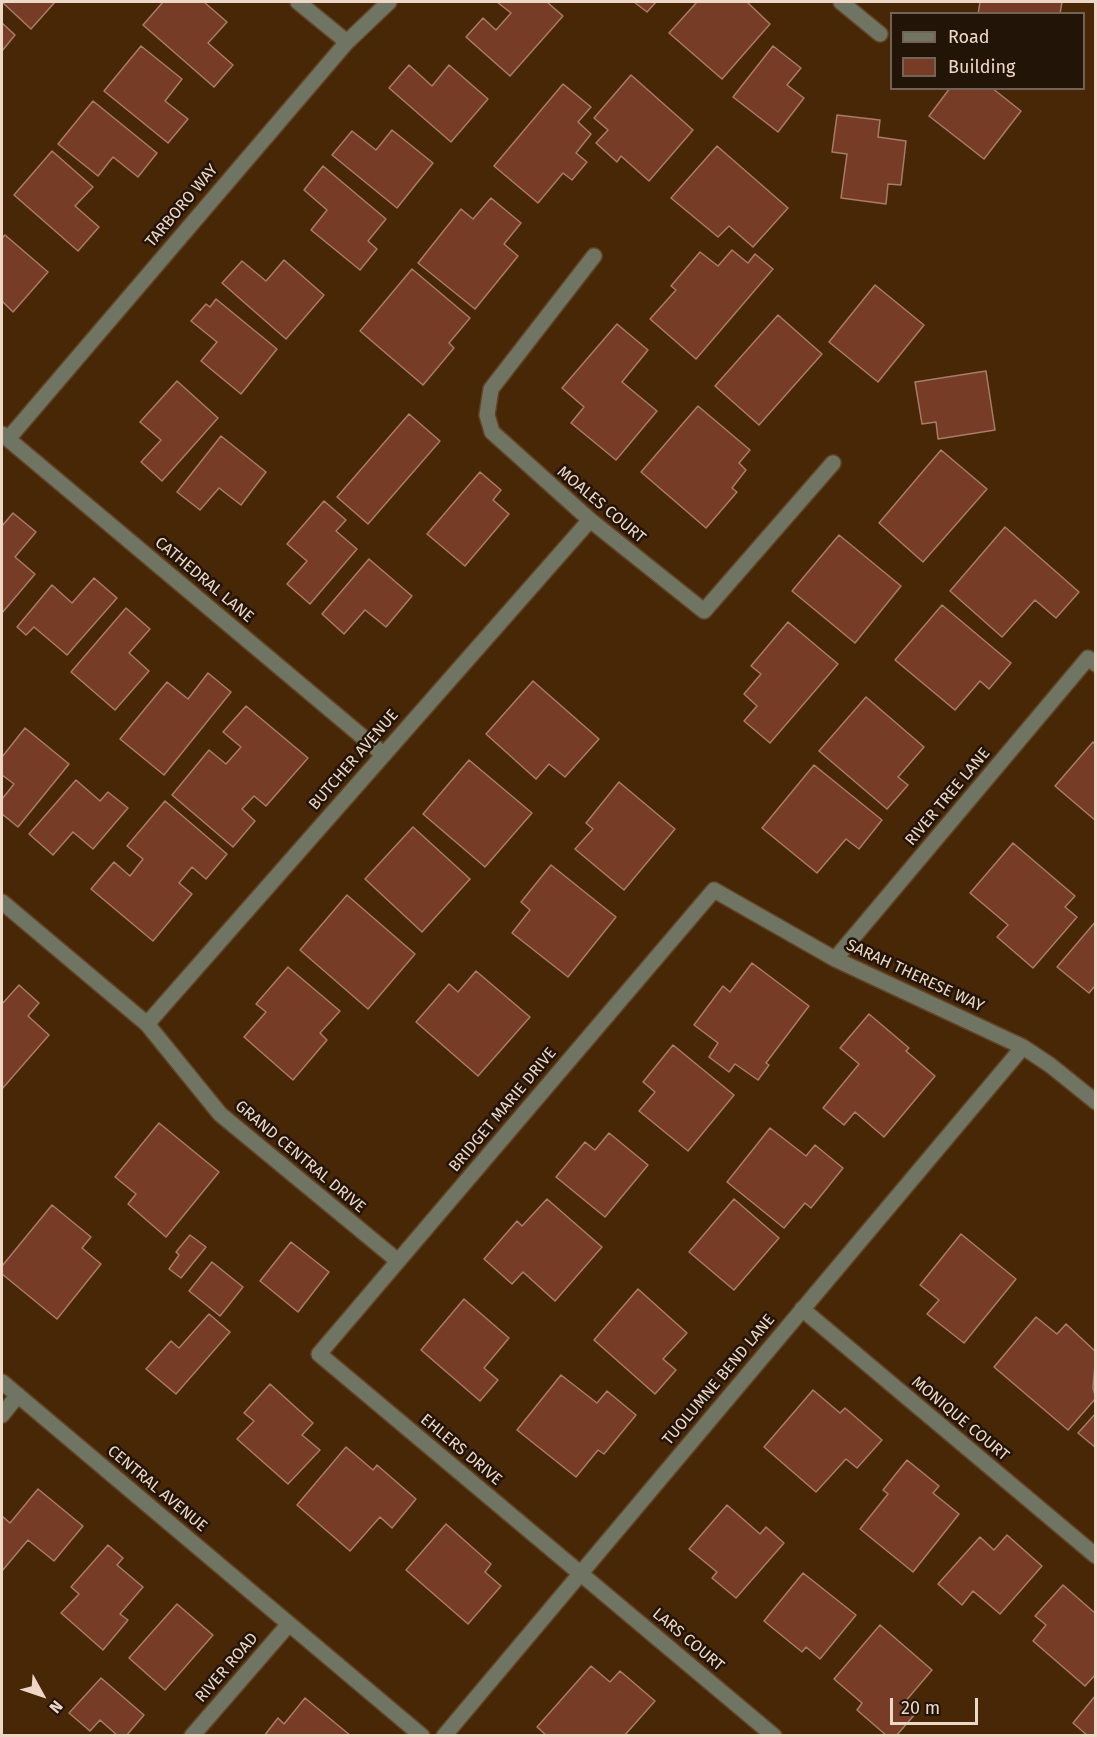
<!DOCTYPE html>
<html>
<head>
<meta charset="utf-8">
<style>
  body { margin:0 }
  #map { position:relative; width:1097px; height:1737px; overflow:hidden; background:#472706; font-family:"Fira Sans",sans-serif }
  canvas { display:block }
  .frame { position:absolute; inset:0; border:3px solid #edd8c8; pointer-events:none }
  .legend { position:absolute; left:890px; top:12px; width:195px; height:78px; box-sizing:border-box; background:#231408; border:2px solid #746255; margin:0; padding:8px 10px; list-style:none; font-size:18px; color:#edd8c8 }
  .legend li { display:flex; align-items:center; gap:12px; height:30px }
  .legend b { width:30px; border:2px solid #746255 }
  .north { position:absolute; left:12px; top:1665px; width:60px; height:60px; -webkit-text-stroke:4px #231408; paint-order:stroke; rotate:130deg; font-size:16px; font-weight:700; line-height:24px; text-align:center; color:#edd8c8 }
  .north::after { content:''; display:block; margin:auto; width:21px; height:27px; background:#edd8c8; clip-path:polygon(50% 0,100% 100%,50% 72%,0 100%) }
  .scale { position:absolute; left:890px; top:1698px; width:88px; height:27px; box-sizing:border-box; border:3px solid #edd8c8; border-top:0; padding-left:8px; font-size:18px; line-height:21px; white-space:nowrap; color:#edd8c8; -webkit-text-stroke:4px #231408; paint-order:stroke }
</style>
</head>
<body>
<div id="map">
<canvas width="1097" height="1737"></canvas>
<div class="frame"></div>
<ul class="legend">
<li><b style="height:8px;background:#6f7562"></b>Road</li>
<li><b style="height:16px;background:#773c26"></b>Building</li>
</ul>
<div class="north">N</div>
<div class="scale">20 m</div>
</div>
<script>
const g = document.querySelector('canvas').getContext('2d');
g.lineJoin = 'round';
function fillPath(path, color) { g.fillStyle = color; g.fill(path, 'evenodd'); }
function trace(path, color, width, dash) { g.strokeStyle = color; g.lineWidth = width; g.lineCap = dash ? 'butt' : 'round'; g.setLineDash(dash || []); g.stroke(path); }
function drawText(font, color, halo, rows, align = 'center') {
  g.font = font + ' "Fira Sans",sans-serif'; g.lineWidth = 5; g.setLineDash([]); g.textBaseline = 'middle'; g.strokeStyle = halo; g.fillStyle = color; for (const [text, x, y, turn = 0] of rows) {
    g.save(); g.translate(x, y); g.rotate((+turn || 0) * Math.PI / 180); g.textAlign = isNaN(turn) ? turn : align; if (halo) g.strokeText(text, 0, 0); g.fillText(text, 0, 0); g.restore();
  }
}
const building = new Path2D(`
  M2,2H55L31,29Z
  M163,2H204L227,22L208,43L233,65L214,87L143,25Z
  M497,2H547L563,16L510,76L466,37L483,18L496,30L511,13Z
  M634,2H656L647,12Z
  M697,2H747L770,24L722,79L669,33Z
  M980,2H1062L1060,14H978Z
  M2,23L15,35L2,51Z
  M141,46L182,79L165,101L188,119L168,143L104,91Z
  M773,46L801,68L787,85L804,98L778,132L733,97Z
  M409,65L432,86L449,65L488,99L451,142L389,88Z
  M631,75L693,130L649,181L621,156L617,162L596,143L608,130L594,118Z
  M563,84L591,107L578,122L591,134L576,153L587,162L572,180L563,173L538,203L494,166Z
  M950,88H992L1021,111L984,159L929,116Z
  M93,101L157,153L138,177L113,157L98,176L58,144Z
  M837,115L880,120L878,137L906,141L901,185L888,184L886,204L841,198L847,154L832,152Z
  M392,130L433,163L397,208L332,155L352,131L376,150Z
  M717,146L788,208L753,247L729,226L718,237L671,198Z
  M52,151L93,187L75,206L99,227L78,251L14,195Z
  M323,166L386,219L368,241L377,249L360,270L311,230L327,210L304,190Z
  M491,198L521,223L504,244L518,256L475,309L418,263L461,209L473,219Z
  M5,235L48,272L13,312L2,301V238Z
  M732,250L748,263L755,254L773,269L696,359L650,319L676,290L671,286L700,252L718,266Z
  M284,260L324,295L286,339L222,283L242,261L266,281Z
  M412,269L470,318L449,343L454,348L423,385L360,331Z
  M875,285L924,325L878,382L829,342Z
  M216,299L277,349L241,394L201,361L217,342L191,321L206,304L210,307Z
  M778,315L822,354L759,425L715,386Z
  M617,324L648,350L622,382L657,411L616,460L571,423L584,407L562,388Z
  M986,371L995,430L938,439L936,422L922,424L915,382Z
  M177,381L218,418L162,481L141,462L161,440L140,422Z
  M698,406L750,450L739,463L746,470L732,488L737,492L706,528L641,472Z
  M409,414L440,441L368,524L337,497Z
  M221,436L266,472L241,505L219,488L200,510L177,492Z
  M941,450L987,489L923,562L879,523Z
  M480,472L501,490L493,500L509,514L465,566L427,534Z
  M324,501L346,520L336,531L357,549L310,604L287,584L307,561L287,544Z
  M13,513L36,532L15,557L35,574L2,613V526Z
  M1005,527L1079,592L1056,618L1035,600L1002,637L950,591Z
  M839,535L901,586L855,643L792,591Z
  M369,559L412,596L386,627L365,610L344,634L322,614Z
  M94,578L117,598L67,655L34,627L26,635L17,627L52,585L72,603Z
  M942,605L1011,663L989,689L980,681L955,710L895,660Z
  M126,608L150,629L129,653L149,671L115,710L71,672Z
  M788,622L838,664L770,743L744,721L757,706L744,694L761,674L751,666Z
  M208,673L231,692L164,775L120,739L167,682L188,699Z
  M533,681L599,739L565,777L549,764L536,779L486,734Z
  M866,697L924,747L898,777L908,785L887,809L819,751Z
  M246,706L308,758L266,806L254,796L242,809L255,821L233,847L172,795L209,750L226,764L241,747L223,732Z
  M25,728L69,764L18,827L2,814V799L14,784L2,775V757Z
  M1093,742L1096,745V821L1055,786Z
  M469,760L532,813L485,867L423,814Z
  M814,765L882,820L859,849L846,839L817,873L762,828Z
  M76,780L100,801L108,792L128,808L93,849L73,832L53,855L29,834Z
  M619,782L675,829L624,890L575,849L593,829L586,823Z
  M165,801L227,854L206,879L192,867L179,883L192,894L153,941L91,889L114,862L130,876L143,859L127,846Z
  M413,827L470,879L422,932L365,879Z
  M1013,843L1075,896L1065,907L1077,917L1033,968L997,937L1008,925L970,893Z
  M551,865L616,917L568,977L512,933L530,910L521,902Z
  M347,895L415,954L368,1009L300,950Z
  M1096,921V988L1094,987L1089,993L1057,967Z
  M752,963L809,1006L766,1063L769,1065L758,1080L735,1064L729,1072L709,1057L718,1043L694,1025L723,986L730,992Z
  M288,967L340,1011L320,1033L327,1040L293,1080L244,1037L266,1012L256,1004Z
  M476,971L530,1017L478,1076L416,1022L449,984L458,992Z
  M19,985L39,1003L28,1016L49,1035L2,1089V1004Z
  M869,1014L909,1048L906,1051L935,1076L884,1137L855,1112L844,1125L823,1108L859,1064L840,1048Z
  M673,1045L734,1095L688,1151L639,1111L655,1092L643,1082Z
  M159,1123L219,1172L166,1237L128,1204L136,1194L115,1177Z
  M770,1128L806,1156L815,1145L843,1168L811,1208L805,1203L784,1228L727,1182Z
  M609,1133L648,1165L605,1217L556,1177L585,1142L595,1150Z
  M547,1199L602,1247L555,1301L523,1272L512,1284L484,1259L517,1221L522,1226Z
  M734,1199L779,1238L734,1290L689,1252Z
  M52,1205L91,1237L82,1248L101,1264L57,1319L2,1274V1266Z
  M961,1234L1016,1279L964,1343L927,1314L939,1300L920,1285Z
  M190,1235L206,1247L181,1278L169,1269L179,1255L176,1252Z
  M291,1242L329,1272L298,1312L260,1281Z
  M212,1262L243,1287L220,1316L189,1291Z
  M638,1289L687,1333L663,1359L676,1370L655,1394L594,1340Z
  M464,1299L509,1338L484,1368L498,1380L480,1401L421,1350Z
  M209,1314L230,1332L176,1394L146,1369L171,1341L179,1348Z
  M1036,1317L1057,1334L1066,1324L1096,1352L1093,1388L1096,1398L1068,1430L994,1367Z
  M561,1375L597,1403L607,1391L636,1415L604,1454L598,1450L576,1477L517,1430Z
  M270,1384L313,1423L302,1435L320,1450L288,1484L237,1439L254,1421L244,1413Z
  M813,1390L840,1413L845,1408L882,1440L857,1468L846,1459L816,1492L764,1447Z
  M1096,1413V1448L1078,1433Z
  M346,1447L373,1470L377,1465L416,1499L392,1528L380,1517L350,1551L297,1505Z
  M907,1460L939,1486L933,1493L959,1514L913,1572L860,1529L888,1494L883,1490Z
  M38,1489L83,1526L54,1561L28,1540L2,1571V1516L10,1523Z
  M727,1505L760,1534L766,1527L784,1543L736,1598L712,1578L717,1572L689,1549Z
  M446,1524L491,1564L485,1572L501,1586L468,1624L406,1570Z
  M1007,1535L1042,1566L1000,1614L973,1591L962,1605L938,1584L980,1537L994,1550Z
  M108,1545L123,1558L117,1565L143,1587L120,1614L128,1620L103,1650L61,1613L79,1594L71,1587Z
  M803,1573L856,1615L820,1659L806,1647L802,1652L764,1621Z
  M1063,1585L1096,1614V1674L1085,1686L1033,1641L1046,1625L1035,1616Z
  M177,1604L213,1635L165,1690L129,1658Z
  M880,1625L932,1670L904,1703L916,1713L896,1736H887L857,1710L862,1703L834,1679Z
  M591,1666L610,1682L620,1671L655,1701L624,1736H547L537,1727Z
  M101,1678L144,1715L126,1736H118L100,1720L90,1731L69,1713Z
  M1096,1695V1736H1088L1073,1723Z
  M305,1698L351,1736H264L278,1718L284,1724Z`);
fillPath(building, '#773c26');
trace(building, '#aa7b69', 1.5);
const minor = new Path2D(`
  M298,2L347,42
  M841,2L880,34
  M594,256L491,389L487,415L492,432L590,520L704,611L833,463
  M2,434L383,754
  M8,439L347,42L389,2
  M2,902L147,1024L220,1114L398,1261
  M835,959L1088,658L1096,664
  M147,1024L590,520
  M802,1309L1096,1556
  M2,1382L422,1736
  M2,1415L18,1395
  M192,1736L289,1624
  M444,1736L1023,1047
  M774,1736L319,1354L714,890L835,959L1023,1047L1050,1065L1096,1102`);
trace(minor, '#624325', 18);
trace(minor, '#6f7562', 15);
drawText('16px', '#edd8c8', '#231408', [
  ["TARBORO WAY",182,206,-50],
  ["MOALES COURT",601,505,40],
  ["CATHEDRAL LANE",204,580,40],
  ["BUTCHER AVENUE",354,760,-49],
  ["RIVER TREE LANE",948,797,-50],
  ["SARAH THERESE WAY",915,976,25],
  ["BRIDGET MARIE DRIVE",503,1110,-50],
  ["GRAND CENTRAL DRIVE",300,1157,40],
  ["TUOLUMNE BEND LANE",719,1380,-50],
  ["MONIQUE COURT",960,1419,40],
  ["EHLERS DRIVE",461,1450,40],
  ["CENTRAL AVENUE",157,1489,40],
  ["LARS COURT",688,1640,40],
  ["RIVER ROAD",227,1668,-49]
]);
</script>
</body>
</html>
